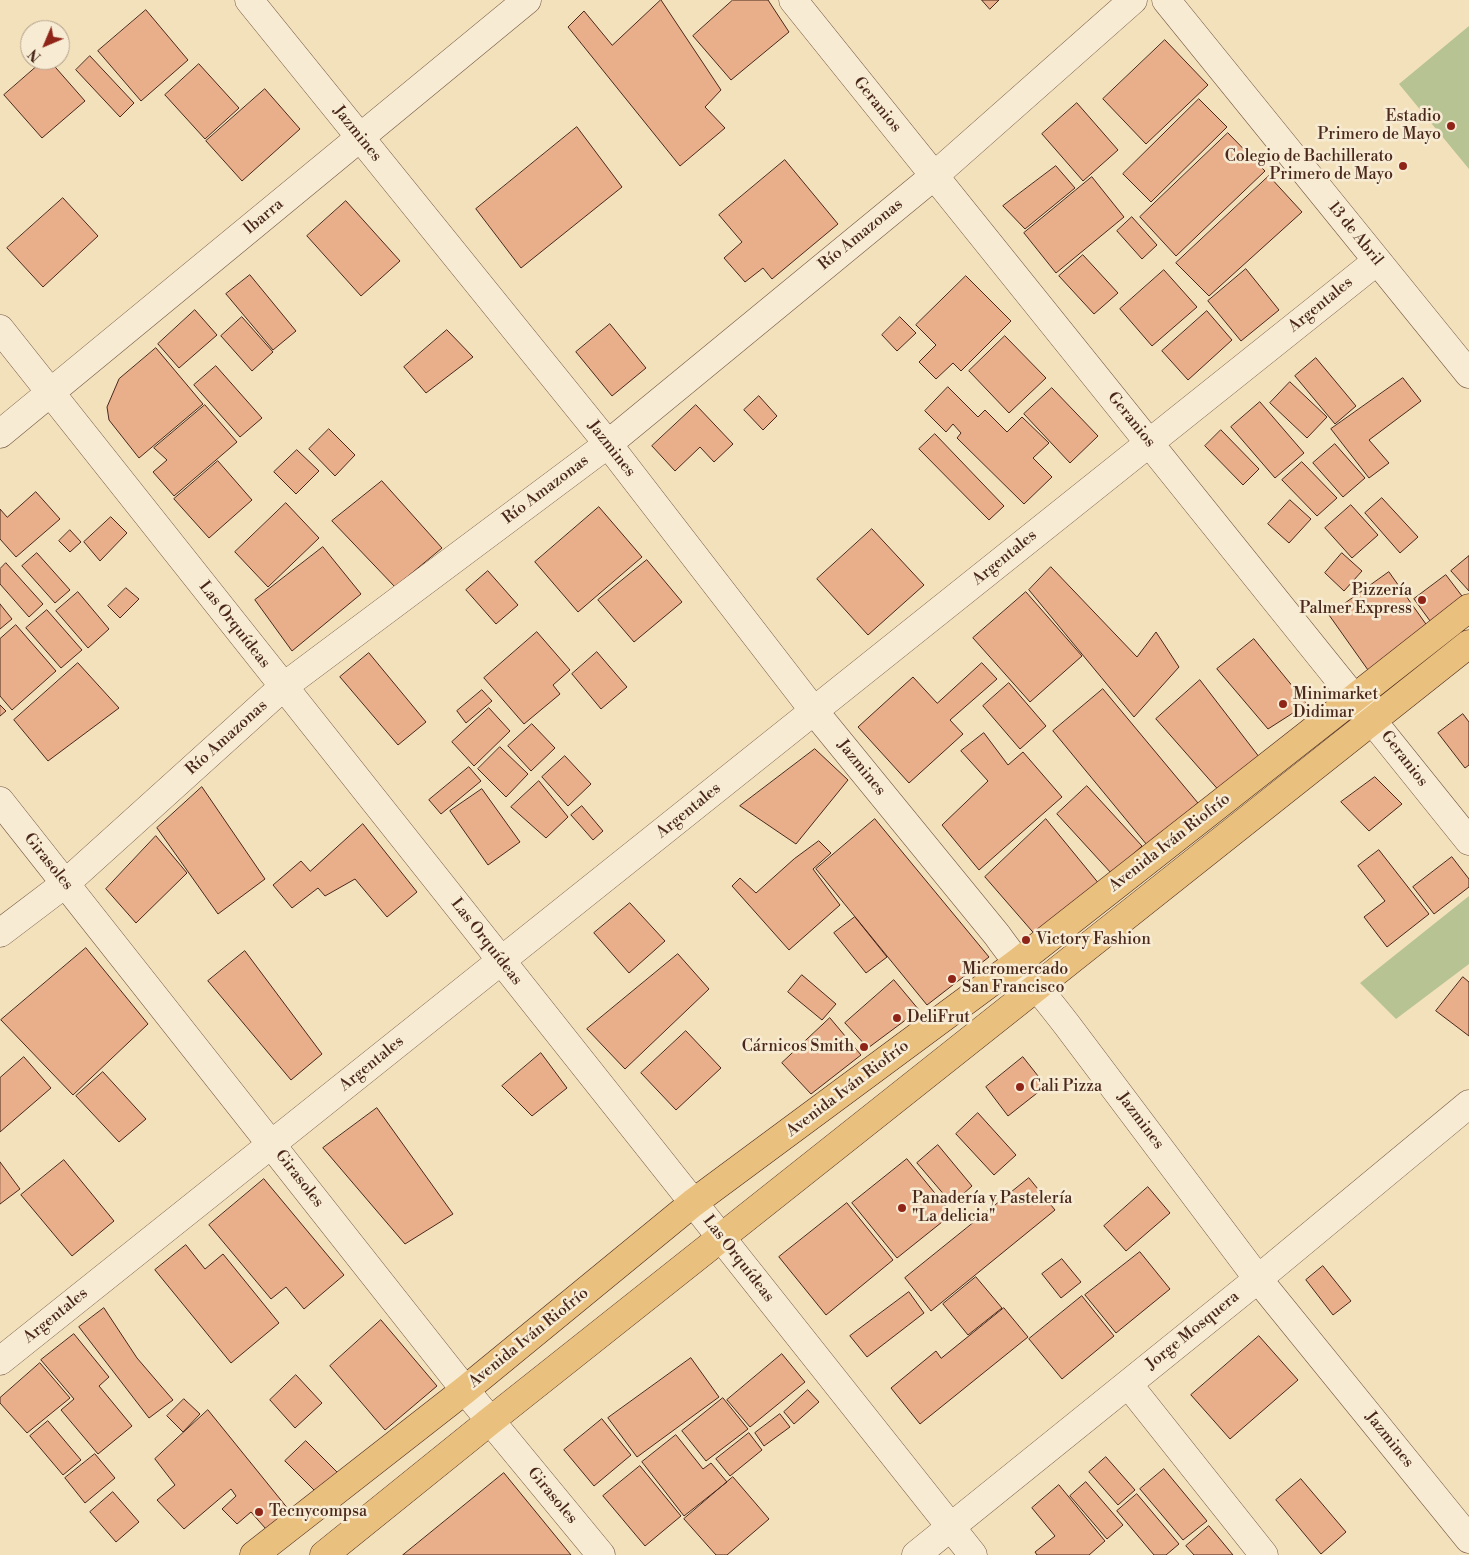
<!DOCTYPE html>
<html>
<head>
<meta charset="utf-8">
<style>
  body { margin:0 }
  #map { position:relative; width:1469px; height:1555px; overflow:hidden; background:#f3e1bb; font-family:"Libre Bodoni",serif }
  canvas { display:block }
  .north { position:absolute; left:20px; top:20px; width:50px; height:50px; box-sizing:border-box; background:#f7ecd3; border:1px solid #b29e8a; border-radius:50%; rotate:225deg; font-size:14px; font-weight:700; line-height:20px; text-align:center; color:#4a281c }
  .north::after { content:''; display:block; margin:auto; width:18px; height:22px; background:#8f2418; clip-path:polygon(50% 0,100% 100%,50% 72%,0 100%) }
</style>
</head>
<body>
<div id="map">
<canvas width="1469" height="1555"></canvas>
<div class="north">N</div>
</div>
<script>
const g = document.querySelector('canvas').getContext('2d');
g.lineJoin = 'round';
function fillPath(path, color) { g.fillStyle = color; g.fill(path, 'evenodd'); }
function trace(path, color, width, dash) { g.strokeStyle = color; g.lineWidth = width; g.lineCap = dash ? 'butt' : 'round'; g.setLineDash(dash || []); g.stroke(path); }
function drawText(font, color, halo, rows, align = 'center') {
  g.font = font + ' "Libre Bodoni",serif'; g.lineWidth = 5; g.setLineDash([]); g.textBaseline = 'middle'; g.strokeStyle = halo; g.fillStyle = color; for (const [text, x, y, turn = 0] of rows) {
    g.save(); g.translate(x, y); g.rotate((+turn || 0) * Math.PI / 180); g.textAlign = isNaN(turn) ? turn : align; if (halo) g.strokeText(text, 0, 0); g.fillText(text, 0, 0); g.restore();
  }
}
fillPath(new Path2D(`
  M1469,26V169L1399,84Z
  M1469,896V964L1396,1019L1360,983Z`), '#b7c393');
const building = new Path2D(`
  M661,0L721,90L705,107L725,128L680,166L568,27L584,11L612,45Z
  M733,0H768L789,32L731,80L693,36Z
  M982,0H999L990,9Z
  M146,10L188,60L141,101L98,51Z
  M1165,40L1208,85L1146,144L1103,99Z
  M90,56L134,103L120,117L76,70Z
  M44,60H49L85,101L42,138L4,95Z
  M199,64L239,108L205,139L165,95Z
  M265,89L300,129L242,181L206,141Z
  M1199,99L1227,127L1151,202L1123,174Z
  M1077,103L1118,150L1083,181L1042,134Z
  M577,127L622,187L521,268L476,209Z
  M1228,133L1265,171L1176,256L1140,217Z
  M785,160L838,224L772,279L763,268L745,282L724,258L742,242L719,215Z
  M1056,166L1075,188L1025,229L1003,206Z
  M1269,176L1302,212L1209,296L1176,263Z
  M1092,177L1124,217L1056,273L1024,233Z
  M63,198L98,236L43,287L7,248Z
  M346,201L400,261L361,296L307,236Z
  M1132,217L1157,245L1142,259L1117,231Z
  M1083,255L1118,293L1094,314L1059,276Z
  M1246,269L1279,310L1241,341L1208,301Z
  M1164,270L1197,307L1152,346L1120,309Z
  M250,275L296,331L273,350L226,294Z
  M966,276L1011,321L961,371L953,363L936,379L919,362L936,345L916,325Z
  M195,310L217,335L179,368L158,344Z
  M1207,311L1232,340L1188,380L1162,351Z
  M242,317L273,352L252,371L221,336Z
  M900,317L916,333L897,351L882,335Z
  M610,324L646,368L612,396L576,352Z
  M447,330L473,357L426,393L404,367Z
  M1005,336L1046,378L1009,413L969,371Z
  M156,348L203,404L139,458L109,420L107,407L119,379Z
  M1316,358L1356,406L1335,424L1295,376Z
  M216,366L262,418L240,437L194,385Z
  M1403,378L1421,401L1369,440L1389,463L1369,478L1331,429Z
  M1290,382L1327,417L1307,438L1270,403Z
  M948,387L978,417L985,410L1007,432L1022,417L1049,443L1033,458L1052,477L1024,504L957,438L961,433L953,424L946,432L925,411Z
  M1052,388L1098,436L1070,463L1024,414Z
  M759,396L777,416L763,430L744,410Z
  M1260,402L1304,453L1275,478L1231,427Z
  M205,405L237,442L174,496L153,472L167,460L154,448Z
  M696,405L733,444L714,462L700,447L675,471L652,446Z
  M329,429L355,455L335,476L309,449Z
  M1221,430L1259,469L1243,485L1205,446Z
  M935,434L1004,506L989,520L919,449Z
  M1335,444L1365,478L1343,497L1313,463Z
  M297,450L319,471L296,494L274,472Z
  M218,461L252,500L209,538L174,499Z
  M1302,462L1337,498L1317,516L1282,480Z
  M382,481L442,548L395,587L332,521Z
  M36,492L60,519L16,557L0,539V509L7,517Z
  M1382,498L1418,537L1400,553L1365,513Z
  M1290,500L1311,519L1289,543L1268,524Z
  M286,503L319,538L268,587L235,552Z
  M1351,505L1378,535L1352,558L1325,528Z
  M599,507L642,557L578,612L535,562Z
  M111,517L127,533L100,561L84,542Z
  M872,529L924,585L868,635L817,579Z
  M70,530L81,542L70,552L59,541Z
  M323,547L361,594L292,651L255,600Z
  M37,553L70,590L55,603L22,566Z
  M1342,553L1362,571L1344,591L1325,573Z
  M1469,556V591L1451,571Z
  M647,560L682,602L634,642L598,600Z
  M6,563L43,604L29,617L0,584V569Z
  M1051,567L1137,657L1156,632L1179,667L1134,717L1029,590Z
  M488,571L518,605L496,624L466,590Z
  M1389,572L1428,627L1368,670L1329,615Z
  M1446,575L1465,600L1433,625L1414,599Z
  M126,588L139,599L120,618L108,606Z
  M78,592L109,629L88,648L56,611Z
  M1026,592L1082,656L1030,702L973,638Z
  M0,604L12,619L0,629Z
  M47,610L82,650L61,668L26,628Z
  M16,625L56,671L12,710L0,696V639Z
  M537,632L570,670L553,685L560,694L524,724L484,678Z
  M1254,639L1307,704L1268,729L1217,669Z
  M597,652L627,687L601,709L572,674Z
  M369,653L426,722L398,745L340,677Z
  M78,663L119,708L48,761L14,720Z
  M982,663L997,679L950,720L963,734L909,783L858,727L913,677L937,703Z
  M1200,680L1263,762L1222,794L1156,719Z
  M1009,683L1046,726L1020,749L983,706Z
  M1103,689L1198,803L1147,845L1053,731Z
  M482,690L492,701L466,723L457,711Z
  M0,705L6,711L0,716Z
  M489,708L510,731L474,766L452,742Z
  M1463,714L1469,722V765L1465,768L1438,733Z
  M532,724L555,748L531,771L508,746Z
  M984,733L1008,765L1023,752L1062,797L979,870L942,825L988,781L961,751Z
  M500,747L528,774L506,797L478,769Z
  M815,749L848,780L796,844L740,806Z
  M565,756L591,784L568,806L542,777Z
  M469,767L481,781L441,814L429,800Z
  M1375,777L1402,804L1369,831L1341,802Z
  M539,781L568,817L546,838L511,807Z
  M1087,786L1142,846L1112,874L1057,814Z
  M202,787L265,879L218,914L157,828Z
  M482,789L520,842L488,865L450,811Z
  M582,806L603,831L593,840L571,815Z
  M875,819L989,957L927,1005L816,869Z
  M1046,819L1100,885L1038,938L985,877Z
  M363,824L417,892L387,917L355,879L325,896L318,888L292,908L273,885L301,861L310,871Z
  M156,836L187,873L136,923L106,889Z
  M819,841L831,853L813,869L840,905L789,950L732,886L740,878L756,893L794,859Z
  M1379,850L1429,914L1387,947L1364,917L1385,901L1358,866Z
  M1452,857L1469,879V887L1434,914L1413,887Z
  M630,903L665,941L629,973L594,933Z
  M855,917L887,957L866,973L834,933Z
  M86,948L148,1024L73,1095L1,1020Z
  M245,951L322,1054L291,1080L208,981Z
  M678,954L709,989L625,1069L587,1029Z
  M802,975L836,1004L822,1020L788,992Z
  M1463,977L1469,982V1036L1436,1011Z
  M894,980L919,1010L868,1048L845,1023Z
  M830,1018L861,1055L811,1094L782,1063Z
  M686,1031L721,1068L676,1110L641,1073Z
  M541,1053L567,1088L532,1116L502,1086Z
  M24,1057L51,1088L0,1132V1078Z
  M1023,1057L1046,1086L1008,1116L986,1087Z
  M103,1072L146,1119L119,1142L76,1096Z
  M377,1108L453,1214L405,1244L323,1148Z
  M978,1113L1016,1155L994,1175L956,1134Z
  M938,1145L972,1186L952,1204L917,1163Z
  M907,1159L952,1214L897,1258L852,1203Z
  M64,1160L114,1221L72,1256L21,1195Z
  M0,1162L20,1189L0,1204Z
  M1029,1178L1055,1210L931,1311L905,1278Z
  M264,1179L344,1275L304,1309L286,1287L271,1299L209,1225Z
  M1148,1187L1170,1213L1126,1251L1104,1226Z
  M847,1203L893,1260L826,1315L779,1257Z
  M186,1245L205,1269L223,1254L279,1323L231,1363L155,1270Z
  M1140,1252L1170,1289L1116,1333L1085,1295Z
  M1062,1259L1081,1282L1061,1298L1042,1274Z
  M1323,1266L1351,1301L1333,1315L1306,1280Z
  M976,1277L1002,1308L968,1335L943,1304Z
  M909,1292L924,1313L867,1357L850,1336Z
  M1082,1296L1114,1336L1062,1379L1029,1339Z
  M104,1308L137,1358L173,1400L149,1418L79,1327Z
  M1004,1308L1028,1337L920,1424L891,1388L936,1351L941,1358Z
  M381,1320L437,1386L385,1430L330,1366Z
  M74,1334L109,1377L99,1386L132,1426L98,1454L61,1410L74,1399L41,1360Z
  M1259,1336L1298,1380L1230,1439L1191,1395Z
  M782,1354L805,1382L750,1427L727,1400Z
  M691,1358L719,1397L637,1457L608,1418Z
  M40,1363L70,1398L27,1433L0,1403V1398Z
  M296,1375L322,1403L295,1428L270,1400Z
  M808,1390L819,1402L794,1424L784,1412Z
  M723,1398L748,1429L706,1461L682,1431Z
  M184,1399L200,1414L183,1432L167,1416Z
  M208,1410L293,1515L273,1537L251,1512L237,1524L222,1509L236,1496L231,1489L184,1529L157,1500L175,1485L155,1459Z
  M780,1414L790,1427L764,1446L755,1433Z
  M602,1419L631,1455L594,1486L564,1450Z
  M48,1421L81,1460L63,1475L30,1436Z
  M749,1433L762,1450L730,1476L716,1459Z
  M676,1435L703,1469L711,1463L727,1482L684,1516L642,1462Z
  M306,1441L340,1475L320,1496L285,1461Z
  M95,1454L115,1478L85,1503L65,1478Z
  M1106,1457L1135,1490L1118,1505L1089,1472Z
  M640,1466L681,1516L645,1546L603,1496Z
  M1164,1469L1207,1521L1183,1540L1140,1489Z
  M504,1473L571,1555H403Z
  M733,1477L769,1519L727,1555H716L684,1519Z
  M1301,1479L1346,1532L1321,1554L1276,1500Z
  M1086,1482L1123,1525L1107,1539L1070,1496Z
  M1059,1485L1105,1541L1089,1555H1037L1035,1552L1055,1536L1032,1508Z
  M113,1492L139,1522L116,1542L90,1512Z
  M1137,1494L1179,1544L1166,1555H1154L1117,1511Z
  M1209,1526L1233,1555H1194L1186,1546Z`);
fillPath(building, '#e9ae8a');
trace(building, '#4a281c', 1);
const minor = new Path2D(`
  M249,0L608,444L814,711L997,935C1019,966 1044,995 1067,1025L1258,1279L1469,1539
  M793,0L1469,841
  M1166,0L1469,374
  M0,329L973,1555
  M0,434L527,0
  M0,801L465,1390L601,1555
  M0,933L66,883L283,687L608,444L934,176L1133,0
  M0,1361L1377,261
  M1128,1384L1264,1555
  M916,1555L1258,1279L1469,1104`);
const major = new Path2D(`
  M254,1555L465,1390L693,1203L1017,963L1469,608
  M324,1555L490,1421L1469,644`);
trace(minor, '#745644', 29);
trace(major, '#4a281c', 29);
trace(minor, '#f7ecd3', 28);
trace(major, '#eac07e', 28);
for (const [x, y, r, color] of [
  [1451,126,5,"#8f2418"],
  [1403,166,5,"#8f2418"],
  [1422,600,5,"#8f2418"],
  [1283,704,5,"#8f2418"],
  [1026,940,5,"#8f2418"],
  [952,979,5,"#8f2418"],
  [897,1018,5,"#8f2418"],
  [864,1047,5,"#8f2418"],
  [1020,1087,5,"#8f2418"],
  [902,1208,5,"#8f2418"],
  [259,1512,5,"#8f2418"]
]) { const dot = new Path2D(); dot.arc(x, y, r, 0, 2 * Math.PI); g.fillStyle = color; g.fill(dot); trace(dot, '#f7ecd3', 2); }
drawText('16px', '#4a281c', '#f7ecd3', [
  ["Geranios",877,105,51],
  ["Jazmines",357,134,51],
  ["Ibarra",264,217,-40],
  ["13 de Abril",1355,234,51],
  ["Río Amazonas",861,235,-39],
  ["Argentales",1321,305,-39],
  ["Geranios",1131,420,51],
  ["Jazmines",611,449,52],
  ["Río Amazonas",546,490,-37],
  ["Argentales",1005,558,-39],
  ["Las Orquídeas",234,625,52],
  ["Río Amazonas",227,738,-42],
  ["Geranios",1404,759,52],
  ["Jazmines",861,768,51],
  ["Argentales",689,811,-39],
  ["Avenida Iván Riofrío",1170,843,-38],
  ["Girasoles",48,862,51],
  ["Las Orquídeas",486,942,52],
  ["Argentales",372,1064,-39],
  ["Avenida Iván Riofrío",848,1089,-37],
  ["Jazmines",1140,1121,53],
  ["Girasoles",299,1179,52],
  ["Las Orquídeas",738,1259,52],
  ["Argentales",56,1316,-39],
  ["Jorge Mosquera",1193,1331,-39],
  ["Avenida Iván Riofrío",529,1338,-39],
  ["Jazmines",1389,1440,51],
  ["Girasoles",552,1496,50]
]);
drawText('16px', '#4a281c', '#f7ecd3', [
  ["Estadio",1441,117,"right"],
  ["Primero de Mayo",1441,135,"right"],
  ["Colegio de Bachillerato",1393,157,"right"],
  ["Primero de Mayo",1393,175,"right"],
  ["Pizzería",1412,591,"right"],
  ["Palmer Express",1412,609,"right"],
  ["Minimarket",1293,695],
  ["Didimar",1293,713],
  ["Victory Fashion",1036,940],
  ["Micromercado",962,970],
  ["San Francisco",962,988],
  ["DeliFrut",907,1018],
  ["Cárnicos Smith",854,1047,"right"],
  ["Cali Pizza",1030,1087],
  ["Panadería y Pastelería",912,1199],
  ["\"La delicia\"",912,1217],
  ["Tecnycompsa",269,1512]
], 'left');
</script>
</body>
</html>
